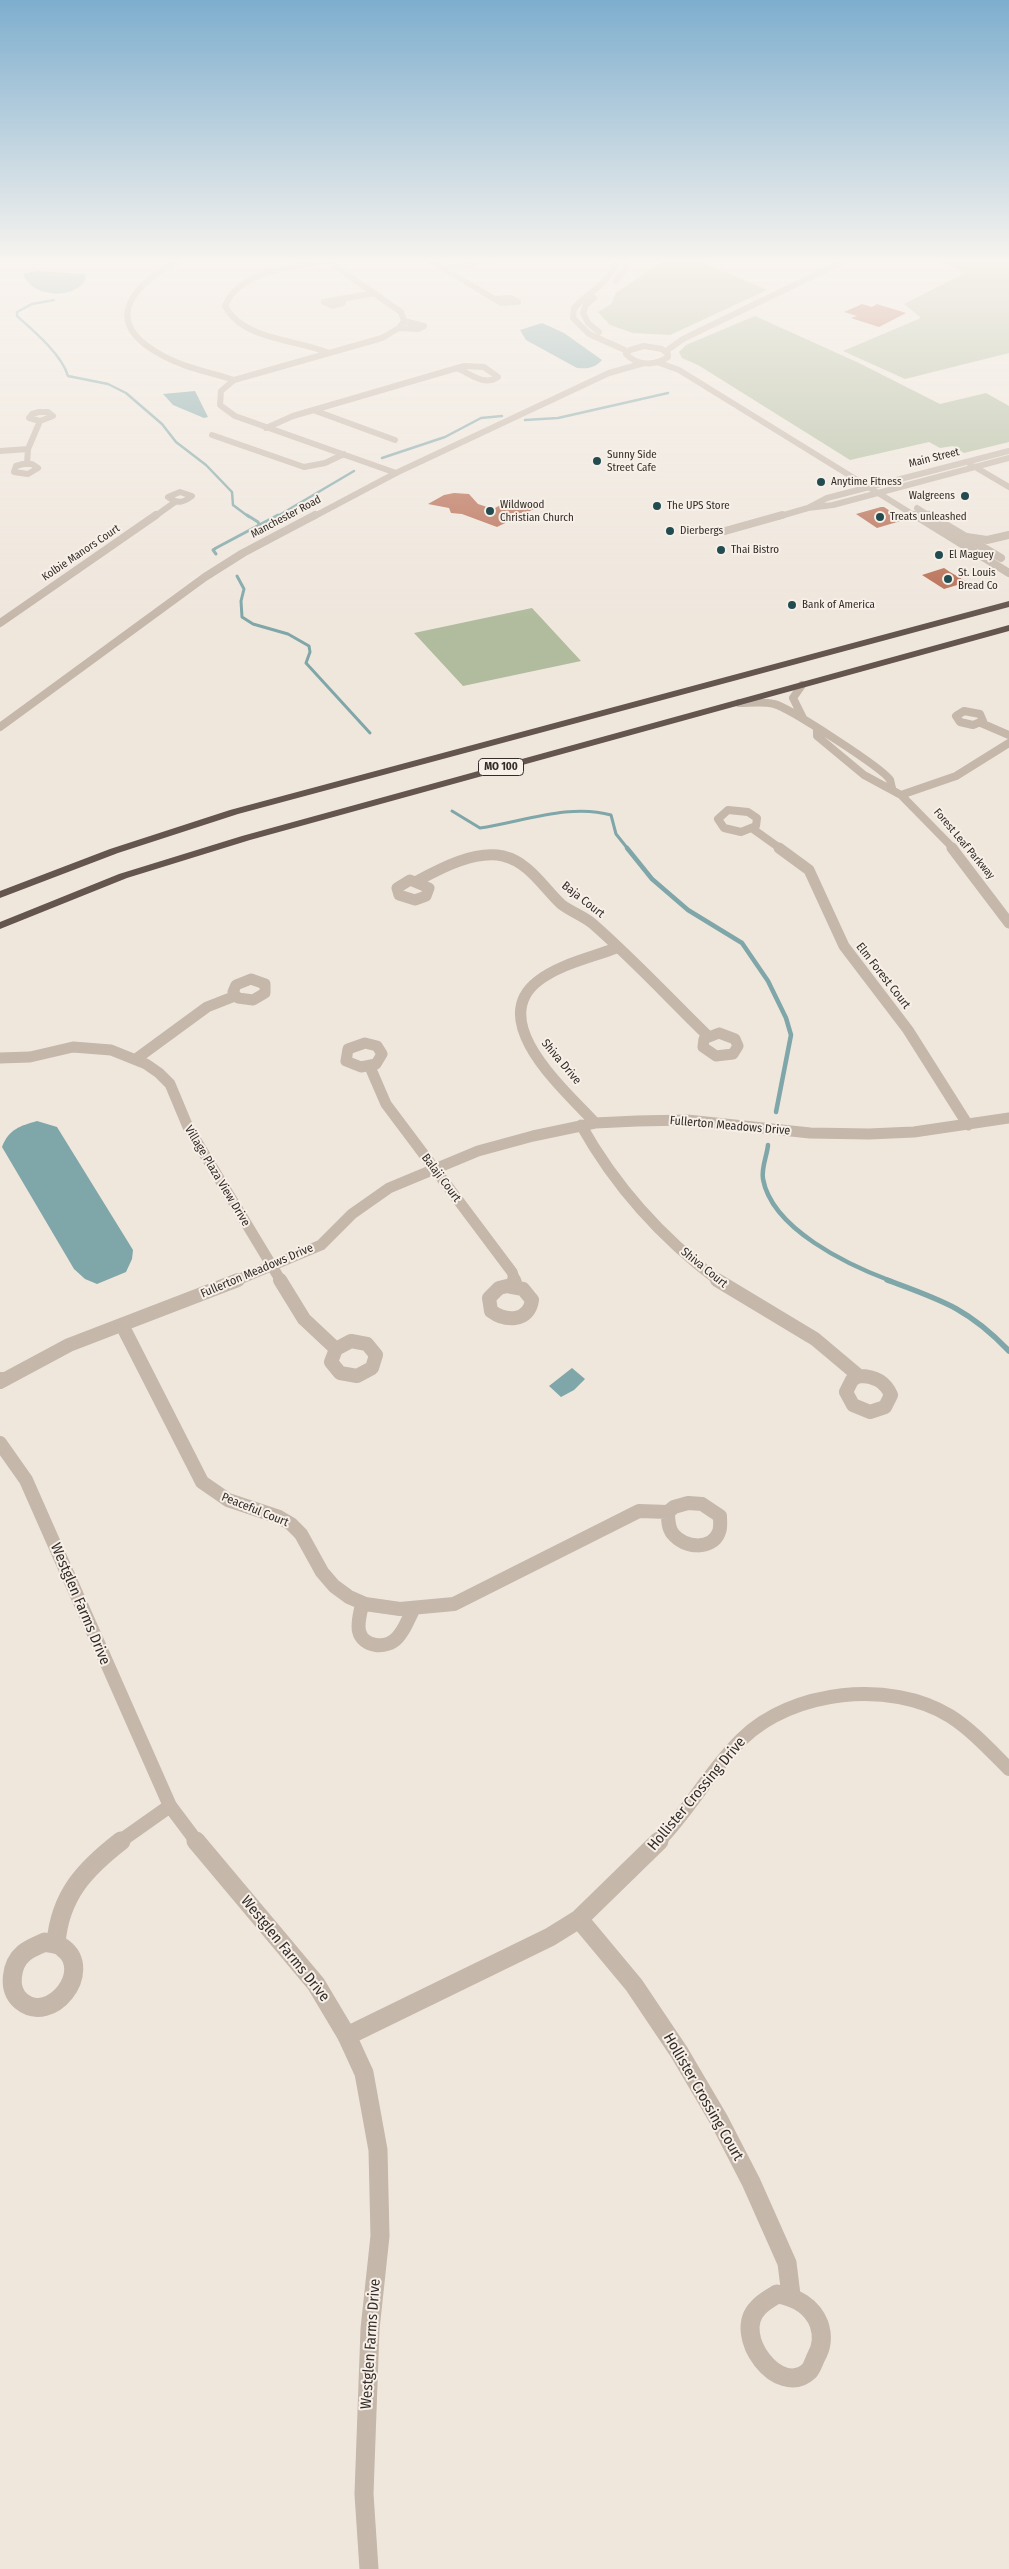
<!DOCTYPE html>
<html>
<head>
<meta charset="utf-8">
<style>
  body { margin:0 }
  canvas { display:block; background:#efe6dc }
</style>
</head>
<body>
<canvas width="1009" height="2569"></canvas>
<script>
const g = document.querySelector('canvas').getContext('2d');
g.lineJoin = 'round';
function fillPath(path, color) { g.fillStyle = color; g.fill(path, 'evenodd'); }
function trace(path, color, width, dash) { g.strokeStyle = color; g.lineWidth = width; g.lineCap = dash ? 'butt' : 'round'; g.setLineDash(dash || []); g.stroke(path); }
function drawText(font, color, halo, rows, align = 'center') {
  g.font = font + ' "Fira Sans Condensed",sans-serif'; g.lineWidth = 4; g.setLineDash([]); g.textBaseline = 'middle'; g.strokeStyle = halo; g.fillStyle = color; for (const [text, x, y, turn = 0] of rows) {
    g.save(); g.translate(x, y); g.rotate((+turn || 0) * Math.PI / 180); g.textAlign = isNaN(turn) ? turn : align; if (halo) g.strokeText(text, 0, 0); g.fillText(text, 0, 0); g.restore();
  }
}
fillPath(new Path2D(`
  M695,259L767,290L670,335L633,333L610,325L598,312L611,304L616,293L661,262Z
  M933,259H1009V353L905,379L843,351L921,318L904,304L965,273Z
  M755,316L859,363L940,404L986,393L1009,406V442L964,453L953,446L940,448L929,442L850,460L698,365L682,358L679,352L686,345Z
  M532,608L581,661L463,686L414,633Z`), '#b1bc9e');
fillPath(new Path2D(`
  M36,271L84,274L86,279C74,301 31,297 23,274Z
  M542,323L564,333L602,360C595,368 588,369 577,368L526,340L520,330Z
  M195,391L208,417L204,418L173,405L163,394Z
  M37,1121L57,1127L133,1250L132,1259L126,1272L97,1284L85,1279L74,1269L2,1147C9,1129 20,1126 37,1121Z
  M572,1368L585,1379L574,1390L561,1397L549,1386Z`), '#7fa6a8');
trace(new Path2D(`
  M54,300L32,304L17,312V316C34,331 62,355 68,376L108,384L126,393L162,424L176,442L206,465L232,492L233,505L249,517
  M525,420L558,418L668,393
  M382,458L445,437L481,418L502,416
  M276,517L354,471`), '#7fa6a8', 2.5);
trace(new Path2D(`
  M247,515L258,522L260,527
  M216,554L213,550L216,548L278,515
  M237,576L244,589L241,601L242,617L253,624L288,634L309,646L310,652L306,663L370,733
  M452,811L480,828C522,822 570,803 611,815L616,834L628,849`), '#7fa6a8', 3);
trace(new Path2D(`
  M627,848L652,879L688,910L742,943L768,981L786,1018L791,1035L776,1112
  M768,1145C767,1156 761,1168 763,1179C772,1229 848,1265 891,1281`), '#7fa6a8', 4.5);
trace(new Path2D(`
  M887,1280C941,1300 968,1308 1009,1351`), '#7fa6a8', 5.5);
fillPath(new Path2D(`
  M862,304L872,307L877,304L906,313L879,327L851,318L857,316L844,312Z
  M454,493L469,494L478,504L493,509L512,499L536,508L497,527L462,514L451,513L449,508L428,504L444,495Z
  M881,507H884L904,520L877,528L856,514Z
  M944,568L950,572L967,582L944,589L922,575Z`), '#b76c52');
trace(new Path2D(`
  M183,259C139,280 97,318 158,353C181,367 209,372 234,380
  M325,259L401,312L404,321L399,328L382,338L234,380L221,391L220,405L235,416L396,473
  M428,259L501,303L518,302L511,298L495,299
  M533,259H537
  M618,259C611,282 590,291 574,308L573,318L589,334L627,351
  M328,261C294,267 240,269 225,306C244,341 296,339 329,353
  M445,269L494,259
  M616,281L624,270L627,259
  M594,298L586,305L583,313L588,323L599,332
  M343,300V303L333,306L324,302L375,293
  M399,328L418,329L424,326L404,321
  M313,410L395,440
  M39,412H48L53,416L40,421L29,418L32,414Z
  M266,428L293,416L464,366L484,367L498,377C484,386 472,375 459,369
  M212,435L304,467L325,463L344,454
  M0,451L28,449
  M1009,451L827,498L808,508L833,505L1009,458
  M23,464H32L38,468L28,474L14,472L16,466Z
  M27,464L28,449L40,421
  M970,464L1009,487
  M180,492L192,496C183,503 178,504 168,497Z
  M154,517L175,502
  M777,517L808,508`), '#c5b7aa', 6);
trace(new Path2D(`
  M725,531L782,515
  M967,537L987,540L1009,535
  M0,623L156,515
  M802,685L793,698L803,718
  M739,703C750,703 763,701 774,704C788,707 884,769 890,780C891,783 891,785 892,788
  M964,711L980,714L983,721L973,725L960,722L956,716Z
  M981,723L1009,735
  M817,730V736L864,775L901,795L954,849
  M901,795L956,776L1009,743
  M728,810L748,812L757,818L756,826L741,832L724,828L718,819Z
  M753,829L781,849`), '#c5b7aa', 8);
trace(new Path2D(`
  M779,848L809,870L844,946L908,1030L968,1125
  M952,848L1009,923
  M410,880L429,888L426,896L415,900L399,895L397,888Z
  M417,881C441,868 475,850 503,856C529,862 543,887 561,904C571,912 584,916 593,924C633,959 670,999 708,1036
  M251,979L265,984V993L253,1000L238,998L233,992L236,985Z
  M719,1033L735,1039L738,1046L733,1054L716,1056L703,1047L704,1039Z
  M365,1043L377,1046L382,1054L376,1064L361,1067L346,1061L348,1049Z
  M0,1058L30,1057L73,1047L111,1050L146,1064L159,1073L170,1084L188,1127L281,1281
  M136,1059L207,1007L235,996
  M370,1067L386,1104L512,1272L515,1281
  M595,1123C567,1092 485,1022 538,981C560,964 590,958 616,948
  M581,1125C615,1186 663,1239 719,1281
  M235,1281L321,1245L352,1214L389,1188L478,1151L533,1136L595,1123L637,1121L687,1120L810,1133L869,1134L914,1132L1009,1118`), '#c5b7aa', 11);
trace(new Path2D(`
  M280,1280L304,1319L336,1349
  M514,1280L516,1286
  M717,1280L815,1339L859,1376
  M507,1286L523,1289L532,1300C529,1322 506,1322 491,1311L489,1298L499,1288Z
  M122,1325L202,1482L228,1500L279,1517L291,1524L301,1534L322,1572L334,1586L349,1597L365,1604L400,1609L454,1604L639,1511L668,1512
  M351,1341L367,1344L376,1355L372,1368L357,1376L340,1373L331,1362L336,1349Z
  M859,1376C874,1376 885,1381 891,1395L885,1407L870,1412L853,1405L846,1392L852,1380Z
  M0,1382L69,1345L238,1280
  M688,1503L702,1504L720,1516C720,1521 721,1527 719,1532C712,1551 684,1548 673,1534C668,1528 668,1520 668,1512L674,1507Z
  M362,1603C361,1612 357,1622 359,1631C363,1648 387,1649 397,1638C405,1630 408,1619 413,1610
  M119,1842L170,1806
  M658,1842C689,1811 710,1770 742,1739C792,1690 890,1679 950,1716C972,1730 991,1751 1009,1769`), '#c5b7aa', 14);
trace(new Path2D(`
  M579,1919L634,1985L679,2052L719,2120L751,2182L787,2263L791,2295
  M45,1942C51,1944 59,1944 63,1948C94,1971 51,2026 21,2001C7,1989 11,1964 24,1953C30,1948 38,1945 45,1942Z
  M56,1943C60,1895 85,1869 121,1841
  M347,2036L550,1937L579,1919L659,1841
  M777,2294C795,2297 812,2306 819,2324C823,2336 822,2347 816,2357C814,2361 812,2368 809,2371C779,2399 731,2335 758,2308C763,2302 771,2298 777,2294Z`), '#c5b7aa', 19);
trace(new Path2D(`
  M644,346L662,349L668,354V357C655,366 637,366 626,354L630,350Z
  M666,351L683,339L848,259
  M657,362L679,370L917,517
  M917,508L931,517
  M313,517L396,473L609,373L644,363`), '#c5b7aa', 6);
trace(new Path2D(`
  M915,515L1009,573
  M929,515L1001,558
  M0,727L205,577L243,553L315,515`), '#c5b7aa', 8);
trace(new Path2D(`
  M0,1379H4
  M0,1443L26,1480L170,1806L197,1842`), '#c5b7aa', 14);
trace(new Path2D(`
  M196,1841L316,1984L347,2036L364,2073L378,2150L380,2236L370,2329L364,2494L369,2569`), '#c5b7aa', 19);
fillPath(new Path2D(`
  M1009,601V607L238,814L118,853L0,898V891L110,849L230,810Z
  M1009,625V631L250,840L127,878L0,929V922L119,874L242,836Z`), '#64564e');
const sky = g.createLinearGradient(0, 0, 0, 619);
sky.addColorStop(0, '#7eaece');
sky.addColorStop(0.42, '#f8f4ef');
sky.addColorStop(1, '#f8f4ef00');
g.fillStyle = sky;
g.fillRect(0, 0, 1009, 619);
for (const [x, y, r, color] of [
  [597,461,5,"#234c50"],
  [821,482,5,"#234c50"],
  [965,496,5,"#234c50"],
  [657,506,5,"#234c50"],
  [490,511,5,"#234c50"],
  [880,517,5,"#234c50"],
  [670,531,5,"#234c50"],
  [721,550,5,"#234c50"],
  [939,555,5,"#234c50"],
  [948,579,5,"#234c50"],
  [792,605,5,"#234c50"]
]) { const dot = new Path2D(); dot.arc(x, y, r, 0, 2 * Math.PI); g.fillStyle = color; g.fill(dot); trace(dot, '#f7f0e8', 2); }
drawText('11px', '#342c28', '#f7f0e8', [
  ["Sunny Side",607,455],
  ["Street Cafe",607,468],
  ["Anytime Fitness",831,482],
  ["Walgreens",955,496,"right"],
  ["Wildwood",500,505],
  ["Christian Church",500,518],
  ["The UPS Store",667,506],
  ["Treats unleashed",890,517],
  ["Dierbergs",680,531],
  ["Thai Bistro",731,550],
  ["El Maguey",949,555],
  ["St. Louis",958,573],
  ["Bread Co",958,586],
  ["Bank of America",802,605]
], 'left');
drawText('11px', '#342c28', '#f7f0e8', [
  ["Main Street",934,458,-14],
  ["Manchester Road",286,517,-28],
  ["Kolbie Manors Court",81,553,-34],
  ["Forest Leaf Parkway",964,844,50]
]);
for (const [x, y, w] of [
  [501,767,45]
]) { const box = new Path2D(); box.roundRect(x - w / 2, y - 8.5, w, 17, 4); g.fillStyle = '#f7f0e8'; g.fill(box); trace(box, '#342c28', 1); }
drawText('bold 11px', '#342c28', null, [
  ["MO 100",501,767]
]);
drawText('12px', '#342c28', '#f7f0e8', [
  ["Baja Court",583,900,38],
  ["Elm Forest Court",883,976,52],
  ["Shiva Drive",561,1062,50],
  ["Fullerton Meadows Drive",730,1126,5],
  ["Village Plaza View Drive",217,1176,59],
  ["Balaji Court",441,1178,53],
  ["Shiva Court",704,1268,39],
  ["Fullerton Meadows Drive",257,1271,-23],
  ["Peaceful Court",255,1510,22]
]);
drawText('15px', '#342c28', '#f7f0e8', [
  ["Westglen Farms Drive",80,1604,67],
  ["Hollister Crossing Drive",697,1794,-50],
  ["Westglen Farms Drive",285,1949,51],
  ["Hollister Crossing Court",703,2097,60],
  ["Westglen Farms Drive",371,2344,-86]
]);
</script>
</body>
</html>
